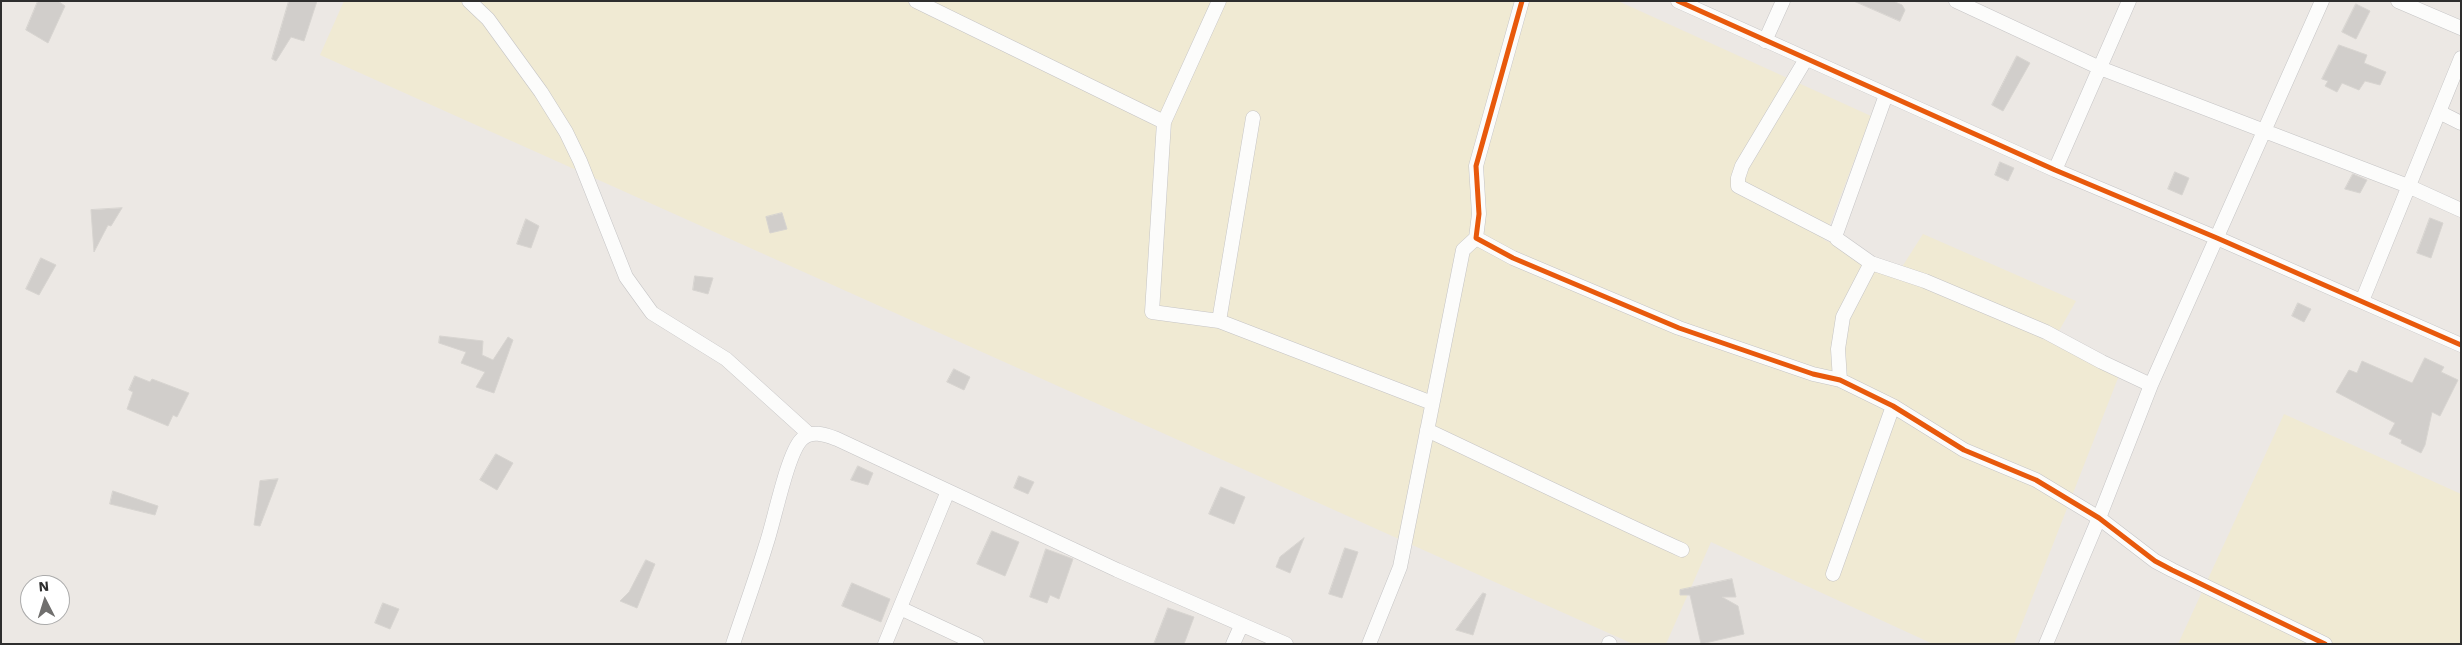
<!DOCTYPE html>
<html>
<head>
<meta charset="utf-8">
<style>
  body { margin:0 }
  #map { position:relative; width:2462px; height:645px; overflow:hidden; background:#ece8e4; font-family:"Work Sans",sans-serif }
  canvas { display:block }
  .frame { position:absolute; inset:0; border:2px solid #2e2e2e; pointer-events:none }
  .north { position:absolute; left:20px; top:575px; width:50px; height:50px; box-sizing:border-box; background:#fff; border:1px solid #ababab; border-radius:50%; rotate:355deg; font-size:14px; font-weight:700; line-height:20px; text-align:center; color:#2e2e2e }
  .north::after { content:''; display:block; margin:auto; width:18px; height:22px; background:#706f6e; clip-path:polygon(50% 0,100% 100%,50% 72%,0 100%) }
</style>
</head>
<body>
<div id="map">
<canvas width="2462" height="645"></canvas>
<div class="frame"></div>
<div class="north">N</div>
</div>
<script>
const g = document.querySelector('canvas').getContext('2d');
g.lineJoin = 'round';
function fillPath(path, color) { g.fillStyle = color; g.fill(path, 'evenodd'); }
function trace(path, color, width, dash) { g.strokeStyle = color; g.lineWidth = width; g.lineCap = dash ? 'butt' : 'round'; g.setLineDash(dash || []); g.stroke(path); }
fillPath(new Path2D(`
  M344,1H1618L1871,116L1824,240L1900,270L1923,234L2076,301L2052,343L2120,373L2014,644H1933L1711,542L1666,644H1633L320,55Z
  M2284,414L2461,494V644H2178Z`), '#f0ead3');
const building = new Path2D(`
  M38,1H58L65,6L48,43L26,30Z
  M289,1H317L304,41L291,37L276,61L272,59Z
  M1854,1H1893L1902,5L1905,10L1900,21Z
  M2356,4L2370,11L2356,39L2342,32Z
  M2339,45L2367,55L2364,63L2386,72L2380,85L2365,81L2359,90L2342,83L2337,92L2325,86L2328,81L2322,79Z
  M2017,56L2030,63L2003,111L1992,105Z
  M2000,162L2014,168L2008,181L1995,175Z
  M2175,172L2189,178L2182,195L2168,189Z
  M2353,174L2367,180L2360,193L2345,189Z
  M122,208L111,226L108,225L94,252L91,210Z
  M782,213L787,229L770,233L766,217Z
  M2430,218L2443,223L2431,258L2417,253Z
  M526,219L539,226L531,248L517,244Z
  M41,258L56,265L39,295L26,289Z
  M695,276L713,278L708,294L693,290Z
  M2298,303L2311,309L2304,322L2292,316Z
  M440,336L483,341L482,355L493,360L508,337L513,340L494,393L476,387L485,372L461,363L466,352L439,343Z
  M2425,358L2444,367L2441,372L2458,380L2440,416L2432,412L2425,445L2421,453L2401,443L2402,440L2389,434L2395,423L2336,392L2349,370L2357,373L2362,361L2412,383Z
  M954,369L970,377L964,390L947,382Z
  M135,376L150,382L152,379L189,393L177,417L173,415L168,426L127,409L133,392L129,390Z
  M496,454L513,463L497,490L480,480Z
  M858,466L873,473L868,485L851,480Z
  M1019,476L1034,482L1028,494L1014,488Z
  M278,479L260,526L254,525L260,481Z
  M1221,487L1245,497L1234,524L1209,514Z
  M113,491L158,506L155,515L110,504Z
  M992,531L1019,542L1005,576L977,564Z
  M1304,538L1290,573L1276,567L1280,557Z
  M1345,548L1358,552L1342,598L1329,594Z
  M1046,549L1073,559L1059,599L1050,595L1047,603L1030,597Z
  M646,560L655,564L637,608L620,601L629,592Z
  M1732,579L1736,597H1722L1738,606L1744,634L1701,644L1690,595H1680V590Z
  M852,583L890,599L881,622L842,606Z
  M1483,593L1486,594L1473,635L1456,630Z
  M383,603L399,609L390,629L375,623Z
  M1168,608L1194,617L1184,644H1154Z`);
fillPath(building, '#d1cecb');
trace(building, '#d7d4d0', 1);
const street = new Path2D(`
  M469,1L488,19L541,92L566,132L580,161L626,277L652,313L726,359L809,434
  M916,1L1164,122
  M1219,1L1164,122L1152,312L1219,321L1432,403
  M1522,1L1476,166L1479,214L1476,238L1513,258L1679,328L1813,374L1840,380L1893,406L1964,450L2036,480L2099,518L2155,561L2172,570L2325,644
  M1678,1L2055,170L2217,238L2461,345
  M1956,1L2100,68L2408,186L2461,210
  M2398,1L2461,28
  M1765,41L1783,1
  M1806,59L1742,166L1738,178V186L1835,236
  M2439,112L2461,123
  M2055,170L2129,1
  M1871,263L1837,239L1836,234L1886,95
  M2362,301L2461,58
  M1219,321L1253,118
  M1840,380L1838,349L1843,317L1871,263L1925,281L2046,332L2102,362L2151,385
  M1427,430C1512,470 1596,511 1682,550
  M1833,574L1893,406
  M900,608L977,644
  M1609,643L1610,644
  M733,644C744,611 756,578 766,545C774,522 787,455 801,440C811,429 826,435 837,439L1117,570L1286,644
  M885,644L948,491
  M1233,644L1241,626
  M1369,644L1400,567L1463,250L1476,238
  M2046,644L2099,518L2151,385L2322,1`);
trace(street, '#c5c4c5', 15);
trace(street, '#fcfcfb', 14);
trace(new Path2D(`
  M1522,1L1476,166L1479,214L1476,238L1513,258L1679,328L1813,374L1840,380L1893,406L1964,450L2036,480L2099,518L2155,561L2172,570L2325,644
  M1678,1L2055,170L2217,238L2461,345`), '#e8590c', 5);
</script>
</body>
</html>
